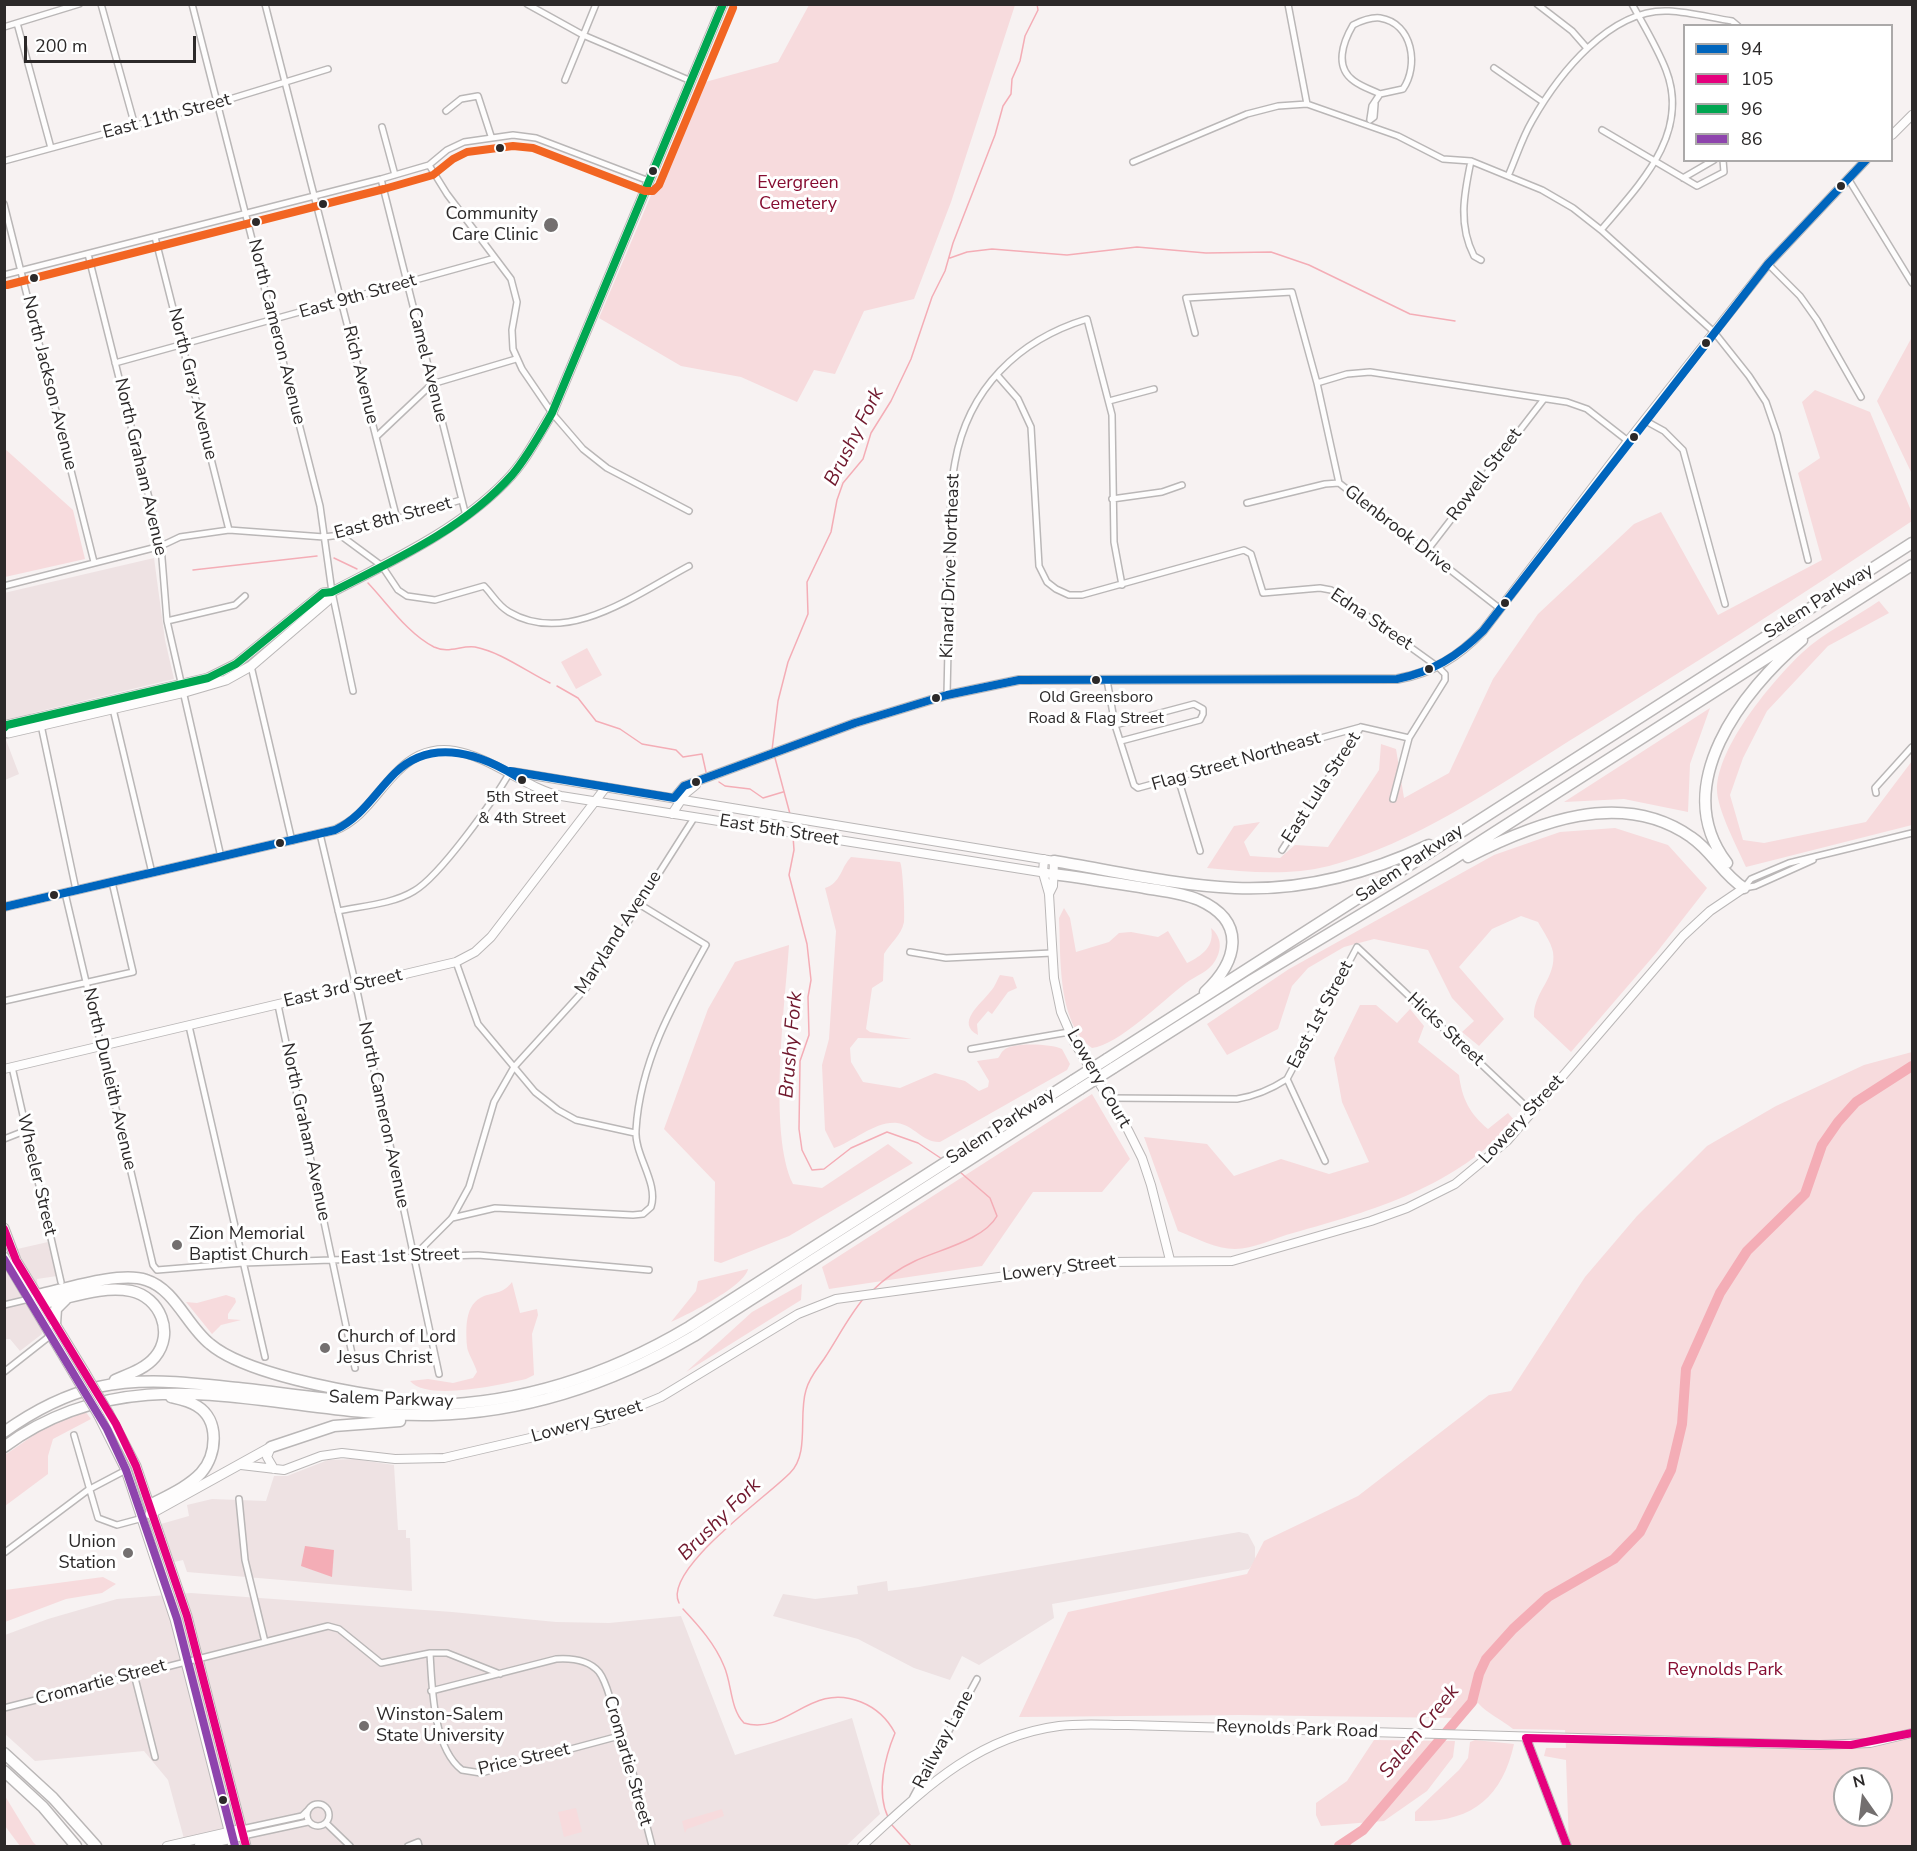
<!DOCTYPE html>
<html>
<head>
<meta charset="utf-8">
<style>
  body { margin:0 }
  #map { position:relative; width:1917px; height:1851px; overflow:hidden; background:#f7f2f2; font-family:"Nunito Sans",sans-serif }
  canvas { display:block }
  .frame { position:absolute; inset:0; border:6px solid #2c2929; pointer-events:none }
  .legend { position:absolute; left:1683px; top:24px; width:210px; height:138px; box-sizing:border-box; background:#fff; border:2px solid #aba9a9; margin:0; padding:8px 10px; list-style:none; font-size:18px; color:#2c2929 }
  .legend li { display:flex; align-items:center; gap:12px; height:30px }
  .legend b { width:30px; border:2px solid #aba9a9 }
  .north { position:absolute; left:1833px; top:1767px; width:60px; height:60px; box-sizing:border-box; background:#fff; border:2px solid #aba9a9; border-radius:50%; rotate:346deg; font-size:16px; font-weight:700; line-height:24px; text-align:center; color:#2c2929 }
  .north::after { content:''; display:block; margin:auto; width:21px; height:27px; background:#736f6f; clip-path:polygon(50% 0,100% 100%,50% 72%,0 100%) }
  .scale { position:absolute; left:24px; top:36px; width:172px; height:27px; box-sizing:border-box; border:3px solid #2c2929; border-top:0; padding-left:8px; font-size:18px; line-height:21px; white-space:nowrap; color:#2c2929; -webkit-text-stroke:4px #fff; paint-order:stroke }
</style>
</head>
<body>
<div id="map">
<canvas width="1917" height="1851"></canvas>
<div class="frame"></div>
<ul class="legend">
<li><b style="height:8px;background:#0065bd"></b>94</li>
<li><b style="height:8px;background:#e5007d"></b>105</li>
<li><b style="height:8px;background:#00a651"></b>96</li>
<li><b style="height:8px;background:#8e44ad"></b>86</li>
</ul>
<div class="north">N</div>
<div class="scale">200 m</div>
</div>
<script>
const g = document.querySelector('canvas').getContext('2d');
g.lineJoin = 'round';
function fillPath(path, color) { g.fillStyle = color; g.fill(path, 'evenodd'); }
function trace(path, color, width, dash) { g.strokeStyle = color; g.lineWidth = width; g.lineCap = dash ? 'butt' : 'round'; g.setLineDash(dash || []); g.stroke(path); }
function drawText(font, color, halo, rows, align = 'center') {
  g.font = font + ' "Nunito Sans",sans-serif'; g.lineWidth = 6; g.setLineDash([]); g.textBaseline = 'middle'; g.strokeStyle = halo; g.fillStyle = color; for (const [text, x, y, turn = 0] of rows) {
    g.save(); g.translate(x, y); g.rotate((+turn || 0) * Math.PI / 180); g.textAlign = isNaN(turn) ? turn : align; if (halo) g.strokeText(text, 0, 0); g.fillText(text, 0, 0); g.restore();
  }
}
fillPath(new Path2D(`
  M154,558L165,640L174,679L32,713L6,740L19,774L5,780L4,593Z
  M48,1242L57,1276L37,1279L42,1334L20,1351L10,1339H5L4,1252Z
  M354,1459L394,1465L398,1530H406V1538H410L412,1591L187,1572L183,1560L174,1562L161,1524L189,1516L187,1505L212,1499L266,1501L274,1476H287L328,1460Z
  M1239,1532L1248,1534L1255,1547V1561L1249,1569L1052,1604L1054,1618L979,1665L962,1656L950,1680L914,1668L858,1639L773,1616L783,1594L815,1599L858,1594L857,1586L887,1581L888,1591L919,1587Z
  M191,1593L452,1612L556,1622L609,1623L681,1616L735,1755L852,1718L880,1814L846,1846H186L168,1780L144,1751L35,1761L5,1734V1635L48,1619L117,1599Z`), '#eee2e3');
fillPath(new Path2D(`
  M809,5H1015L951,202L914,299L864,311L835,374L814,370L797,402L741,377L681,366L599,318L698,84L778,62Z
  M1912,337V474L1877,401Z
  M1815,390L1870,412L1912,513V521C1799,597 1685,670 1569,741C1494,788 1416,843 1329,866C1289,876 1247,872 1207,868L1234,826L1260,822L1244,842L1250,856L1280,858L1295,845L1328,847L1379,770L1381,744L1396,749L1404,798L1449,773L1493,679L1538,614L1634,524L1661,512L1718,615L1822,560L1798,473L1820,458L1802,402Z
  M4,448L73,510L85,559L5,577Z
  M1879,601L1889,613L1828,646L1767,711L1743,758L1730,795L1743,840L1764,843L1866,822L1912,761V825L1746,867C1738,849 1717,809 1717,790C1717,747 1772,681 1803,652C1823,633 1856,617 1879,601Z
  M587,648L602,675L576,689L561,662Z
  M1710,708L1690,764L1688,812L1624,799L1564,802Z
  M1615,828L1668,845L1707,888L1657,952L1571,1052L1534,1017C1533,992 1557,978 1553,952C1551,942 1543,931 1538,922L1521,916L1492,929L1459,967L1504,1019L1479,1046L1462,1032L1474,1021L1452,998L1428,950L1374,939L1344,947L1308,968L1292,986L1278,1029L1227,1055L1207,1024L1289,969L1494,855L1560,832Z
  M851,857L900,862C903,866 905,916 904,922C901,936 891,942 884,954L883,981L872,988L866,1029L870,1032L912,1039L858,1038L850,1048L851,1062L863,1082L900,1088L935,1073L965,1081L979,1091L988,1087L989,1081L977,1061L998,1058C1000,1056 1001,1052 1004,1050C1013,1042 1051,1044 1062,1049L1070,1064L1067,1070L940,1142C923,1143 914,1125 897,1123C875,1121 853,1142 834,1148L825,1130L822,1065L829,1039L836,931L825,888C841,883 841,867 851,857Z
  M1064,908L1070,918L1076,952L1109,942L1119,933L1131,932L1158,937L1168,931L1187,963C1202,956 1215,946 1211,928C1222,937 1222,950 1215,961C1209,972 1195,976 1186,983C1163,1000 1119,1045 1092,1048C1057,1023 1061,958 1059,918Z
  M789,945C785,1005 768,1133 793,1184L822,1188L888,1144L913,1163L789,1236L721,1263L714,1261L715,1182L664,1129L708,1009L735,962Z
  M1000,975L1013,977L1017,988L1008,992L992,1014L988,1011L977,1024L978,1035C955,1023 981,1004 990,992C995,987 997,980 1000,975Z
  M1360,1005H1376L1397,1023L1410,1009L1424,1026L1418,1042L1459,1075C1462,1099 1470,1114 1488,1129L1508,1113L1514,1120C1459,1186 1372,1211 1293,1233C1275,1238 1253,1249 1235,1249C1216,1249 1196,1238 1178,1231L1144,1137L1207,1144L1234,1176L1281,1159L1329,1174L1369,1162L1342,1102L1334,1058Z
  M1912,1052V1846H1569L1566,1760L1544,1756L1546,1748H1566L1565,1730L1513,1729C1501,1719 1489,1715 1478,1703L1455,1718L1239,1715L1019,1717L1068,1612L1247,1574L1264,1541L1358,1496L1489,1395L1511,1391L1585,1277L1637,1216L1707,1146L1776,1106L1864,1065ZM1845,1779H1881V1815H1845Z
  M1092,1094L1130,1159L1102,1192H1033L982,1266L829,1289L822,1267Z
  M748,1269C745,1286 687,1315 671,1322L696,1291L698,1281Z
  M512,1282L520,1313L537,1309L538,1315L532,1334L534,1375L526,1379C502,1384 428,1402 410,1381L428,1379L453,1383L473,1378L477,1372C475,1364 467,1352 467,1346C466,1329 464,1304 484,1296C496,1292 504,1293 512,1282Z
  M802,1284L801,1300L686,1372L752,1312Z
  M226,1295L235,1298L236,1302L228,1314V1319L241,1320L221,1325L212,1334L186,1302L197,1303Z
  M85,1411L91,1419L53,1439L48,1456V1474L5,1506V1455L44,1428Z
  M103,1577L116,1584L102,1593L66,1599L5,1622V1590Z
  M1374,1740L1455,1741L1453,1757L1427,1791L1384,1821L1321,1826L1316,1815V1803L1347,1781Z
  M1475,1740L1514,1744C1502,1798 1471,1823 1415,1821V1812L1459,1770L1468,1758L1470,1742Z
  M5,1796L33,1842L37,1846H20L5,1826Z
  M576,1808L582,1832L564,1837L558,1812Z
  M722,1809L724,1816L687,1829L685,1833L682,1821Z`), '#f7dbdd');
fillPath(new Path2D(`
  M305,1546L334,1550L332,1577L301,1566Z`), '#f4adb6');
trace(new Path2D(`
  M950,258L967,252L992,249L1067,255L1137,247L1206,253L1271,252L1309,265L1410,314L1455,321
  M334,558L357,569
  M193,570L317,556
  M368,583C388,604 408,634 434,647C449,654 461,645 475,647C501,652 527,672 550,683
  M557,686L578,698L596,721L620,729L642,744L676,750L683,757L702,754L706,772
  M772,750L778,701L788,662L808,614L807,582L831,532L837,500L843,483L863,459L871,433L891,401L911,359L932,297L945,271L953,243L995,135L1003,106L1011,94L1012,79L1020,61L1025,36L1038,10L1037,4
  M775,758L790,814
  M719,782L725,786L750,789L763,798L783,792
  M793,836L794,850L789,875L807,944L811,980L808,997L809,1035L800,1061L799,1129L802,1150L812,1170L824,1169L851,1148L887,1132L918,1143L942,1159
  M872,1291C884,1279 900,1268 915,1261C938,1250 984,1240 997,1216L990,1198L960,1172
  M679,1603C662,1570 768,1496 790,1473C810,1453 798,1416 806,1390C809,1378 817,1369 824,1359C838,1338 848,1317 864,1298
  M683,1609C699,1626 715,1644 724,1666C732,1684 730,1709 744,1723C787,1736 810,1681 861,1702C876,1708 887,1718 895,1733C885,1757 876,1792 888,1817
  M891,1824L911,1846
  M1345,1843L1352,1846`), '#f4adb6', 1.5);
trace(new Path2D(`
  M1339,1846L1363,1830L1472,1702L1479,1674L1486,1659L1513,1629L1548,1597L1614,1559L1640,1532L1671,1470L1682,1424L1686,1369L1720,1293L1747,1251L1805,1194L1822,1145L1838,1122L1856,1102L1912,1066`), '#f4adb6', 10);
const street = new Path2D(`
  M101,4L135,126
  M192,4L320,506L332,592L353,691
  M265,4L397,519
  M527,4L583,35L691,81
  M1288,4L1307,104
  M1537,4L1572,31L1586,47
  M17,23L51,148
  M4,27L79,4
  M1494,68L1543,102
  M565,80L596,4
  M446,111L461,99L478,96L491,136
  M1370,119L1372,106L1380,94L1403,89C1419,66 1413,23 1380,18C1370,17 1361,21 1353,25C1343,42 1334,67 1354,81C1362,87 1372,90 1380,94
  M1370,120L1374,117L1375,104
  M382,127L395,175
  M1602,130L1697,186L1724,172L1723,160
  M4,161L217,103L328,69
  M1471,161C1464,194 1458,225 1474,256L1481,260
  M1133,162L1247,114L1278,106L1307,104L1398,136L1443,159L1471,161L1542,190L1573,208L1601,230L1714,332L1749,376L1766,402L1777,434L1808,560
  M429,165L447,194L511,279L517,302L512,330L513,349L522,369L552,413L583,449L607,468L689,511
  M1508,176C1516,158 1522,138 1532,121C1558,75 1610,8 1669,11C1690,12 1712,18 1732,21L1738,26
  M1683,178L1714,160
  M381,179L466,516
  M1849,180L1912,283
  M4,204L94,562
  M1601,230C1639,185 1691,134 1666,70C1657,47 1644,26 1632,4
  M155,237L229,530
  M88,254L161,546L167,621L221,857
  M1768,264L1800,296L1817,320L1861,397
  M4,275L381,179L429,165L447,150L464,142L513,135L536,138L649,181
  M1195,333L1186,298L1292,292L1317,383L1339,483L1499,608
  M115,363L495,258
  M997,375L1018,399L1031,427L1039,566L1047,582L1056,589L1069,595H1082L1244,550L1251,554L1263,593L1320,588L1331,590L1438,667L1445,674V680L1409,738L1393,799
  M1317,383L1347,374L1370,372L1567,402L1587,409L1628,441
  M1109,401L1154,389
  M1644,420L1664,431L1683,450L1725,604
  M376,437L432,384L516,359
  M1112,499L1162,492L1182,485
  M1247,503L1325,484L1339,483
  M340,535L382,566L398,590L407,596L435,600L484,586C493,595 497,605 509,612C568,647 638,593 689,566
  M1426,552L1544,399
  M4,586L161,546L180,537L229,530L324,537L340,535L461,500
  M167,621L235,605L245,596
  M251,666L292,841
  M1107,680L1115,725L1134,785L1138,788L1361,727L1409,738
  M947,695C948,649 949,604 950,558C951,526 949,493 955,462C968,389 1018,340 1087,319L1112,415L1114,542L1122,585
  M113,709L152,873
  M41,725L76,890
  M1115,725L1194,704L1203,709V714L1200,720L1121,741
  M1178,778L1200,851
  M1876,793L1875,788L1912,747
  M320,834L356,986L439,1374
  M1282,850L1361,727
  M1744,888L1751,879L1789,863L1912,833
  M1744,888L1755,886L1813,860
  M65,893L153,1265L157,1270L243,1263L478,1255L649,1270
  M338,911C362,906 393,904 414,891C440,876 494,800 510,772
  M910,952L946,958L1052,953
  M456,962L478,1024L535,1092L558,1110L576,1120L635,1133
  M4,1001L133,972L112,882
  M278,1005L355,1368
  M189,1026L265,1357
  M971,1049L1069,1032
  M12,1067L61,1282
  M1287,1079L1325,1161
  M1108,1098L1237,1099C1256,1096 1270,1090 1287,1079L1357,947L1532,1112
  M4,1139L27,1130
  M452,1218L495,1208L633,1215L643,1214L651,1207C659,1183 634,1155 636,1130C640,1062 673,1004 706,945L639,904
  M414,1256L452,1218L469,1187L494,1102L514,1067L586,988L694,818
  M4,1305L29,1299
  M4,1372L51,1335
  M74,1435L98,1518L117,1525L143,1518
  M239,1499L245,1560L265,1642
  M4,1553L88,1490L126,1470
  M430,1653C432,1687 433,1748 462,1770L481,1773L623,1735
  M134,1674L155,1757
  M431,1691L556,1659C571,1658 588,1659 599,1672C606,1681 609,1696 613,1707C629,1752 640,1800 652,1846
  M4,1708L328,1626L339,1629L381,1663L430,1653H447L500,1674
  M913,1797L977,1679
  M307 1815a11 11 0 1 1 22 0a11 11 0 1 1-22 0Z
  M326,1823L350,1846
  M242,1829L302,1816L307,1811
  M243,1836L308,1822
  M408,1846L418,1842L419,1846`);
const secondary = new Path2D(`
  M1892,135L1912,115
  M513,772L1054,861L1053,886L1049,894
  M674,798L684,786L855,723L947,695L1019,680L1397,679C1433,673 1459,656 1483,631L1628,441L1768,264L1866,160
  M672,814L685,794L696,785
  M1044,859L1043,873L1049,894L1054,978L1061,1012L1074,1042L1128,1130L1142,1158L1151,1185L1170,1260
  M4,907L335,830C364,818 376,792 398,771C452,716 509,785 561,796L1053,874
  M4,1069L456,962L475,952L491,937L606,787
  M271,1447L267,1457L274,1469
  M241,1465L284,1470L321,1456L342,1453L395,1459L444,1458L603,1421L661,1397L798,1314L836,1299L1110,1262L1232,1261L1371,1221L1407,1208L1455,1184L1507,1141L1683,936L1710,911L1744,888
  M1526,1738L1567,1846
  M167,1846L241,1829
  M199,1846L243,1836
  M862,1846C921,1792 975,1737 1059,1726C1081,1723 1105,1725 1128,1725L1820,1745L1870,1743L1912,1733`);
const primary = new Path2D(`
  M4,729L7,725L208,678L236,664L323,593L332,592C391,561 459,530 506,481C525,462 538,436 552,413L723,4
  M4,731L8,733L185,692L226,680L251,666L328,600L332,592
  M4,1228L16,1260L84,1371
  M4,1257L74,1374
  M109,1414L136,1466L187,1616L246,1846
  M99,1416L126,1470L175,1619L233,1846
  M150,1514L271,1447`);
const highway = new Path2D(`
  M1468,857C1535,823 1621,788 1691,837C1712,851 1723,875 1744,888
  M1054,861C1114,871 1174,885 1235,888C1302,891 1369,873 1429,845
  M1727,863C1668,786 1742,691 1802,640
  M1053,874C1084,878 1114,883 1145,888C1163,891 1182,893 1199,900C1248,922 1237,962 1205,992
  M1107,1059L1912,543
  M1113,1068L1252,980L1450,861L1912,565
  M37,1295C65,1289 120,1271 146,1280C175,1289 187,1326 210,1344C244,1373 339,1390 384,1397
  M43,1303C70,1298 103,1285 131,1291C160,1297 175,1333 155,1357C145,1369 129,1374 115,1380
  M55,1324L56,1309L66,1299
  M4,1432C32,1412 64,1395 98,1387C144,1377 191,1383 238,1388C302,1395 367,1406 432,1405C524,1403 610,1374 689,1327L1074,1080
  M4,1447C138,1348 283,1418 432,1415C526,1413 614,1383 694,1336L1080,1089
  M271,1447L334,1426L400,1421
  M150,1505C167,1496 188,1487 201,1473C217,1455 220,1420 197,1406C190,1401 180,1399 171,1397
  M4,1753L53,1798L96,1846
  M4,1771L43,1807L76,1846`);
trace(street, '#bab7b7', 8);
trace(secondary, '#bab7b7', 10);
trace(primary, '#bab7b7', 11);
trace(highway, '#bab7b7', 13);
trace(street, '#fefdfd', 5);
trace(secondary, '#fefdfd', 8);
trace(primary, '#fefdfd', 9);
trace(highway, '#fefdfd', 10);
const primaryBridge = new Path2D(`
  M84,1371L109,1414
  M74,1374L99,1416`);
const highwayBridge = new Path2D(`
  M1074,1080L1107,1059
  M1080,1089L1113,1068`);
trace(primaryBridge, '#bab7b7', 11, []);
trace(highwayBridge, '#bab7b7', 13, []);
trace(primaryBridge, '#fefdfd', 9);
trace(highwayBridge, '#fefdfd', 10);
trace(new Path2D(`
  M510,771L674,798L684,786L855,723L947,695L1019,680L1397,679C1432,672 1458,656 1483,631L1768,264L1866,160
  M4,907L335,830C362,817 374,794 395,773C433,736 484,755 522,780`), '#0065bd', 8);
trace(new Path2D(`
  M4,1229L16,1260L116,1424L136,1466L187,1616L246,1846
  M1567,1846L1526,1738L1851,1745L1912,1733`), '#e5007d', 8);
trace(new Path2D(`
  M4,728L7,725L208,678L236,664L323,593L332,592C395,560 464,529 512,475C528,456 540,434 552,413L723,4`), '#00a651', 8);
trace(new Path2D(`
  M4,1259L107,1429L126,1470L177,1619L235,1846`), '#8e44ad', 8);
trace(new Path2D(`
  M7,285L384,189L433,175L453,159L467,152L513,146L533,148L645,191H653L659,185L733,8`), '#f26522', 8);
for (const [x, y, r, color] of [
  [500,148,5,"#2c2929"],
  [653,171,5,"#2c2929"],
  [1841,186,5,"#2c2929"],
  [323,204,5,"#2c2929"],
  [256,222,5,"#2c2929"],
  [551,225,8,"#736f6f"],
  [34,278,5,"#2c2929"],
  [1706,343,5,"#2c2929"],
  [1634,437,5,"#2c2929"],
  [1505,603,5,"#2c2929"],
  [1429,669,5,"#2c2929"],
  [1096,680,5,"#2c2929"],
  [936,698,5,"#2c2929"],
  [522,780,5,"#2c2929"],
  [696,782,5,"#2c2929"],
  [280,843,5,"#2c2929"],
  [54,895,5,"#2c2929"],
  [177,1245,6,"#736f6f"],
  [325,1348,6,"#736f6f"],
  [128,1553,6,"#736f6f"],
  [364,1726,6,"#736f6f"],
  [223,1800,5,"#2c2929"]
]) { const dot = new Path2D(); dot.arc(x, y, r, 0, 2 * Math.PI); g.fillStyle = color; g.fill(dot); trace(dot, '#fff', 2); }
drawText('16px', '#2c2929', '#fff', [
  ["Old Greensboro",1096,698],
  ["Road & Flag Street",1096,719],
  ["5th Street",522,798],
  ["& 4th Street",522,819]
]);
drawText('18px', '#2c2929', '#fff', [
  ["East 11th Street",167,117,-15],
  ["East 9th Street",358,297,-16],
  ["North Cameron Avenue",276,332,76],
  ["Camel Avenue",427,365,76],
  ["Rich Avenue",360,375,76],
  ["North Jackson Avenue",49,383,76],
  ["North Gray Avenue",192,384,76],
  ["North Graham Avenue",140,467,77],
  ["Rowell Street",1485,475,-53],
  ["East 8th Street",393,519,-15],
  ["Glenbrook Drive",1398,530,38],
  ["Kinard Drive Northeast",951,566,-88],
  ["Salem Parkway",1819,602,-32],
  ["Edna Street",1371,620,34],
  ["Flag Street Northeast",1236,762,-16],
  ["East Lula Street",1322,788,-57],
  ["East 5th Street",779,831,9],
  ["Salem Parkway",1410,864,-34],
  ["Maryland Avenue",619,933,-57],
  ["East 3rd Street",343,989,-13],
  ["East 1st Street",1321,1015,-62],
  ["Hicks Street",1445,1030,43],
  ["North Dunleith Avenue",109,1079,77],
  ["Lowery Court",1098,1079,60],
  ["North Cameron Avenue",383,1115,78],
  ["Lowery Street",1522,1120,-47],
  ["Salem Parkway",1001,1127,-33],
  ["North Graham Avenue",305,1132,78],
  ["Wheeler Street",36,1175,77],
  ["East 1st Street",400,1257,-2],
  ["Lowery Street",1059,1269,-7],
  ["Salem Parkway",391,1400,2],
  ["Lowery Street",587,1422,-16],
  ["Cromartie Street",101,1683,-15],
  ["Reynolds Park Road",1297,1730,2],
  ["Railway Lane",944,1740,-62],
  ["Price Street",524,1760,-13],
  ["Cromartie Street",627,1761,74]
]);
drawText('18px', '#860d31', '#fff', [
  ["Evergreen",798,184],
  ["Cemetery",798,205],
  ["Reynolds Park",1725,1671]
]);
drawText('18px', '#2c2929', '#fff', [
  ["Community",538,215,"right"],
  ["Care Clinic",538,236,"right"],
  ["Zion Memorial",189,1235],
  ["Baptist Church",189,1256],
  ["Church of Lord",337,1338],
  ["Jesus Christ",337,1359],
  ["Union",116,1543,"right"],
  ["Station",116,1564,"right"],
  ["Winston-Salem",376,1716],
  ["State University",376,1737]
], 'left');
drawText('italic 20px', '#70182d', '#fff', [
  ["Brushy Fork",855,437,-63],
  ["Brushy Fork",792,1045,-85],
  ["Brushy Fork",720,1520,-45],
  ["Salem Creek",1420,1732,-51]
]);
</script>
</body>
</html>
